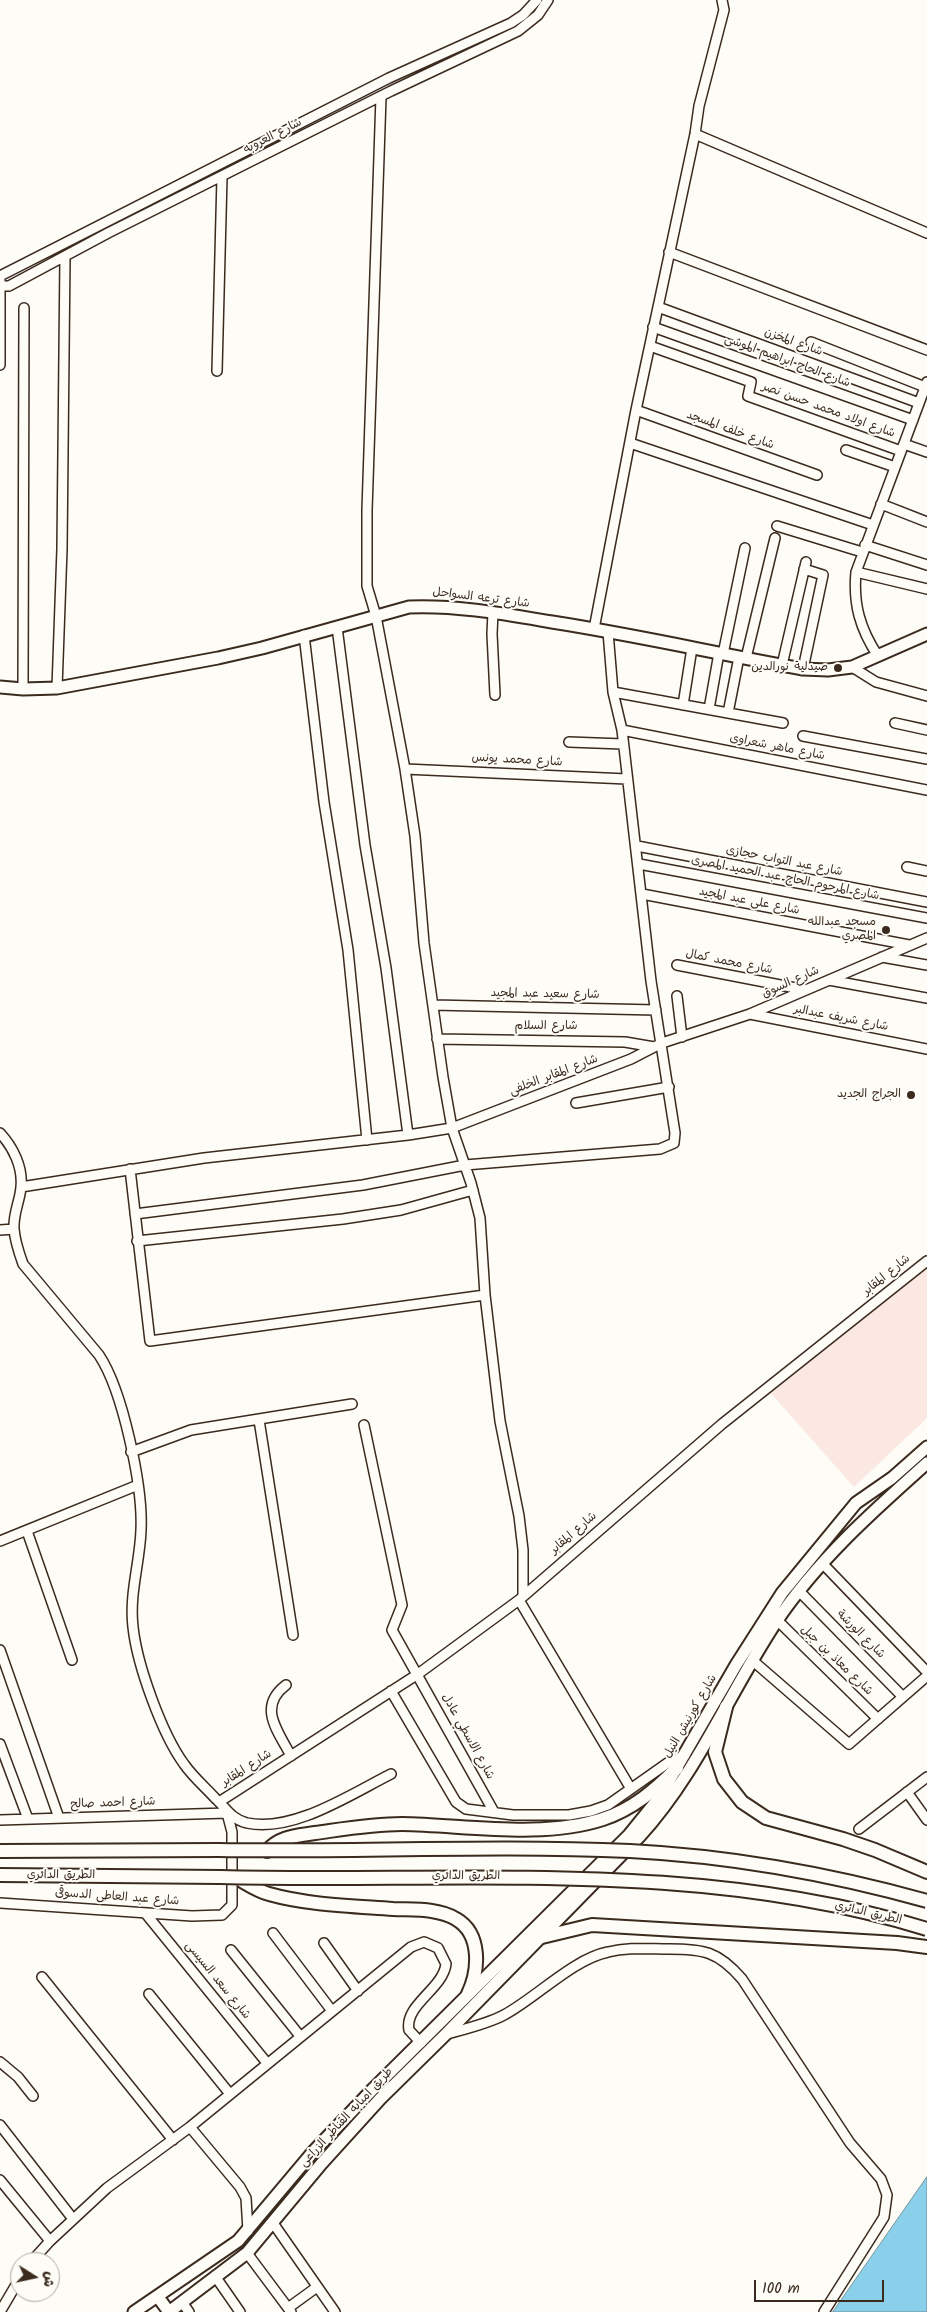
<!DOCTYPE html>
<html>
<head>
<meta charset="utf-8">
<style>
  body { margin:0 }
  #map { position:relative; width:927px; height:2312px; overflow:hidden; background:#fdfcf7; font-family:Kalam,"Playpen Sans Arabic",sans-serif }
  canvas { display:block }
  .north { position:absolute; left:10px; top:2252px; width:50px; height:50px; box-sizing:border-box; background:#fdfcf7; border:1px solid #afa8a0; border-radius:50%; rotate:100deg; font-size:14px; font-weight:700; line-height:20px; text-align:center; color:#3b2a1e }
  .north::after { content:''; display:block; margin:auto; width:18px; height:22px; background:#3b2a1e; clip-path:polygon(50% 0,100% 100%,50% 72%,0 100%) }
  .scale { position:absolute; left:754px; top:2280px; width:130px; height:22px; box-sizing:border-box; border:2px solid #3b2a1e; border-top:0; padding-left:6px; font-size:15px; line-height:18px; white-space:nowrap; color:#3b2a1e; -webkit-text-stroke:4px #fdfcf7; paint-order:stroke }
</style>
</head>
<body>
<div id="map">
<canvas width="927" height="2312"></canvas>
<div class="north">ش</div>
<div class="scale">100 m</div>
</div>
<script>
const g = document.querySelector('canvas').getContext('2d');
g.lineJoin = 'round';
function fillPath(path, color) { g.fillStyle = color; g.fill(path, 'evenodd'); }
function trace(path, color, width, dash) { g.strokeStyle = color; g.lineWidth = width; g.lineCap = dash ? 'butt' : 'round'; g.setLineDash(dash || []); g.stroke(path); }
function drawText(font, color, halo, rows, align = 'center') {
  g.font = font + ' Kalam,"Playpen Sans Arabic",sans-serif'; g.lineWidth = 4; g.setLineDash([]); g.textBaseline = 'middle'; g.strokeStyle = halo; g.fillStyle = color; for (const [text, x, y, turn = 0] of rows) {
    g.save(); g.translate(x, y); g.rotate((+turn || 0) * Math.PI / 180); g.textAlign = isNaN(turn) ? turn : align; if (halo) g.strokeText(text, 0, 0); g.fillText(text, 0, 0); g.restore();
  }
}
fillPath(new Path2D(`
  M927,1262V1418L854,1487L767,1389Z`), '#fbe8e2');
const water = new Path2D(`
  M927,2177V2312H833Z`);
fillPath(water, '#8ad0eb');
trace(water, '#6a8e99', 1);
const minor = new Path2D(`
  M381,97L367,510V586L376,616L405,769L415,836L424,943L443,1077L452,1128L471,1183L480,1218L485,1295L500,1421L519,1516L523,1550V1595
  M695,134L927,233
  M669,252L927,350
  M0,276L389,78L511,23L523,15L537,0
  M1,286H9L108,233L391,91L518,31L538,15L548,0
  M658,307L919,403
  M653,327L913,420
  M811,342L925,387
  M650,346L751,382L748,396L901,451
  M0,365V280
  M217,371L222,177
  M636,410L817,475
  M630,443L873,525
  M904,444L927,452
  M846,450L895,467
  M881,504L927,522
  M777,526L862,552
  M865,545L927,565
  M856,572L927,589
  M493,612L492,634L495,695
  M337,627L365,845L386,968L408,1135
  M594,629L636,410L695,134L699,106L724,10L722,0
  M304,635L324,802L348,950L367,1140
  M723,654L745,548
  M878,656C860,629 853,604 856,572L927,382
  M746,658L775,538
  M782,665L806,562
  M852,667L876,682L927,696
  M803,669L823,575L804,569
  M57,688L62,549L65,256
  M23,689L24,308
  M613,692L783,723
  M683,705L692,648
  M709,709L719,653
  M728,713L739,657
  M895,723L927,730
  M622,730L927,790
  M803,736L927,759
  M569,742L623,744
  M405,769L627,779
  M637,846L927,902
  M639,864L927,918
  M907,867L927,871
  M642,894L909,945
  M882,957L927,965
  M677,965L806,990
  M829,980L927,998
  M677,996L682,1037
  M433,1005L656,1010
  M750,1014L927,1049
  M437,1039L625,1042L654,1047
  M576,1103L669,1087
  M0,1133C13,1147 23,1167 21,1187C20,1201 13,1213 14,1229C15,1241 19,1253 23,1264L99,1355C123,1391 143,1487 141,1530C140,1562 129,1594 133,1627C137,1665 162,1734 184,1764C193,1777 205,1787 215,1798C226,1808 231,1819 247,1823C293,1833 351,1794 391,1774
  M130,1169L150,1341L485,1295
  M21,1187L204,1158L408,1135L452,1128L631,1059L662,1043L750,1014L927,938
  M135,1214L363,1185L465,1165L660,1149L674,1143L675,1133L651,981L622,730L613,692L608,632
  M0,1230L14,1229
  M137,1241L343,1219L401,1210L473,1190
  M259,1420L293,1635
  M364,1425L402,1605L392,1630L494,1812
  M131,1452L191,1430L352,1404
  M27,1531L72,1660
  M0,1541L138,1485
  M822,1563L927,1672
  M799,1591L903,1697
  M519,1600L631,1789
  M777,1620L878,1719
  M0,1650L59,1818
  M752,1660L849,1744L927,1676
  M286,1685C257,1707 278,1731 291,1756
  M391,1691L456,1802L466,1809L513,1815H569L591,1811L608,1805L669,1762L685,1755
  M0,1744L28,1819
  M907,1792L927,1820
  M219,1802L418,1674L519,1600L722,1424L927,1261
  M0,1820L227,1813L232,1832V1905L222,1915L192,1916L0,1903
  M859,1829L927,1777
  M146,1914L267,2063
  M273,1933L332,2011
  M324,1943L358,1991
  M231,1950L300,2036
  M42,1977L173,2140
  M149,1994L230,2094
  M447,2034C465,2029 487,2024 504,2015C536,1998 573,1959 608,1952C628,1947 648,1949 669,1949C703,1949 718,1951 742,1979L850,2143L881,2179L887,2195L884,2217L824,2312
  M0,2062L18,2077L33,2096
  M0,2125L73,2219
  M190,2127L240,2187L246,2198L248,2231
  M0,2180L50,2241
  M273,2223L335,2312
  M247,2253L291,2312
  M31,2262L50,2241L107,2188L190,2127L411,1947L424,1942L438,1948L446,1964C443,1989 404,2005 409,2030L421,2043
  M215,2276L240,2312
  M182,2302L189,2312
  M288,2308L317,2287
  M0,2312L20,2278`);
const major = new Path2D(`
  M0,687L23,689L57,688L218,658L262,648L409,607C457,605 505,614 552,622C636,635 719,654 803,669L828,670L852,667L927,634
  M158,2297L169,2312L247,2253L322,2163L380,2099L446,2034L639,1837C697,1774 729,1693 776,1622C817,1561 872,1512 927,1463
  M134,2312L238,2241L312,2153L373,2089L629,1835L659,1798L736,1665L782,1593L856,1503L892,1478L927,1447`);
const highway = new Path2D(`
  M726,1707L715,1752L724,1779L742,1802L766,1818L843,1839L875,1850L927,1872
  M0,1851L219,1850
  M267,1851C280,1836 297,1836 315,1833C344,1829 373,1824 402,1824C465,1825 542,1839 603,1819C633,1809 655,1790 677,1768
  M0,1875L220,1877
  M235,1877C246,1883 257,1891 269,1894C308,1905 352,1906 393,1909C414,1910 438,1908 456,1919C482,1934 479,1971 468,1994
  M542,1937L592,1925L897,1943L927,1947`);
trace(minor, '#3b2a1e', 12);
trace(major, '#3b2a1e', 15);
trace(highway, '#3b2a1e', 16);
trace(minor, '#fdfcf7', 9);
trace(major, '#fdfcf7', 11);
trace(highway, '#fdfcf7', 12);
const highwayBridge = new Path2D(`
  M219,1850C356,1852 493,1845 630,1851C730,1856 830,1874 927,1901
  M220,1877C456,1883 697,1858 927,1929`);
trace(highwayBridge, '#3b2a1e', 16, []);
trace(highwayBridge, '#fdfcf7', 12);
for (const [x, y, r, color] of [
  [838,668,5,"#3b2a1e"],
  [886,930,5,"#3b2a1e"],
  [911,1095,5,"#3b2a1e"]
]) { const dot = new Path2D(); dot.arc(x, y, r, 0, 2 * Math.PI); g.fillStyle = color; g.fill(dot); trace(dot, '#fdfcf7', 2); }
drawText('12px', '#3b2a1e', '#fdfcf7', [
  ["شارع العروبه",273,137,-27],
  ["شارع المخزن",793,343,20],
  ["شارع الحاج ابراهيم الموشى",787,362,20],
  ["شارع اولاد محمد حسن نصر",828,411,20],
  ["شارع خلف المسجد",730,431,20],
  ["شارع ترعه السواحل",481,599,7],
  ["شارع ماهر شعراوى",777,748,11],
  ["شارع محمد يونس",517,761,3],
  ["شارع عبد التواب حجازى",784,862,11],
  ["شارع المرحوم الحاج عبد الحميد المصرى",785,879,11],
  ["شارع على عبد المجيد",749,902,11],
  ["شارع محمد كمال",729,963,11],
  ["شارع السوق",791,983,-24],
  ["شارع سعيد عبد المجيد",545,995,1],
  ["شارع شريف عبدالبر",841,1019,11],
  ["شارع السلام",546,1027],
  ["شارع المقابر الخلفى",554,1076,-21],
  ["شارع المقابر",887,1276,-39],
  ["شارع المقابر",574,1534,-41],
  ["شارع الورشة",860,1635,45],
  ["شارع معاذ بن جبل",836,1661,44],
  ["شارع كورنيش النيل",691,1717,-60],
  ["شارع الاسطي عادل",467,1737,61],
  ["شارع المقابر",247,1769,-33],
  ["شارع احمد صالح",113,1804,-2],
  ["الطريق الدائري",61,1876],
  ["الطريق الدائري",466,1877],
  ["شارع عبد العاطى الدسوقى",117,1898,4],
  ["الطريق الدائري",868,1914,13],
  ["شارع سعد السيسى",217,1981,51],
  ["طريق امبابه القناطر الزراعى",347,2118,-47]
]);
drawText('12px', '#3b2a1e', '#fdfcf7', [
  ["صيدلية نورالدين",828,668],
  ["مسجد عبدالله",876,923],
  ["المصري",876,937],
  ["الجراج الجديد",901,1095]
], 'right');
</script>
</body>
</html>
